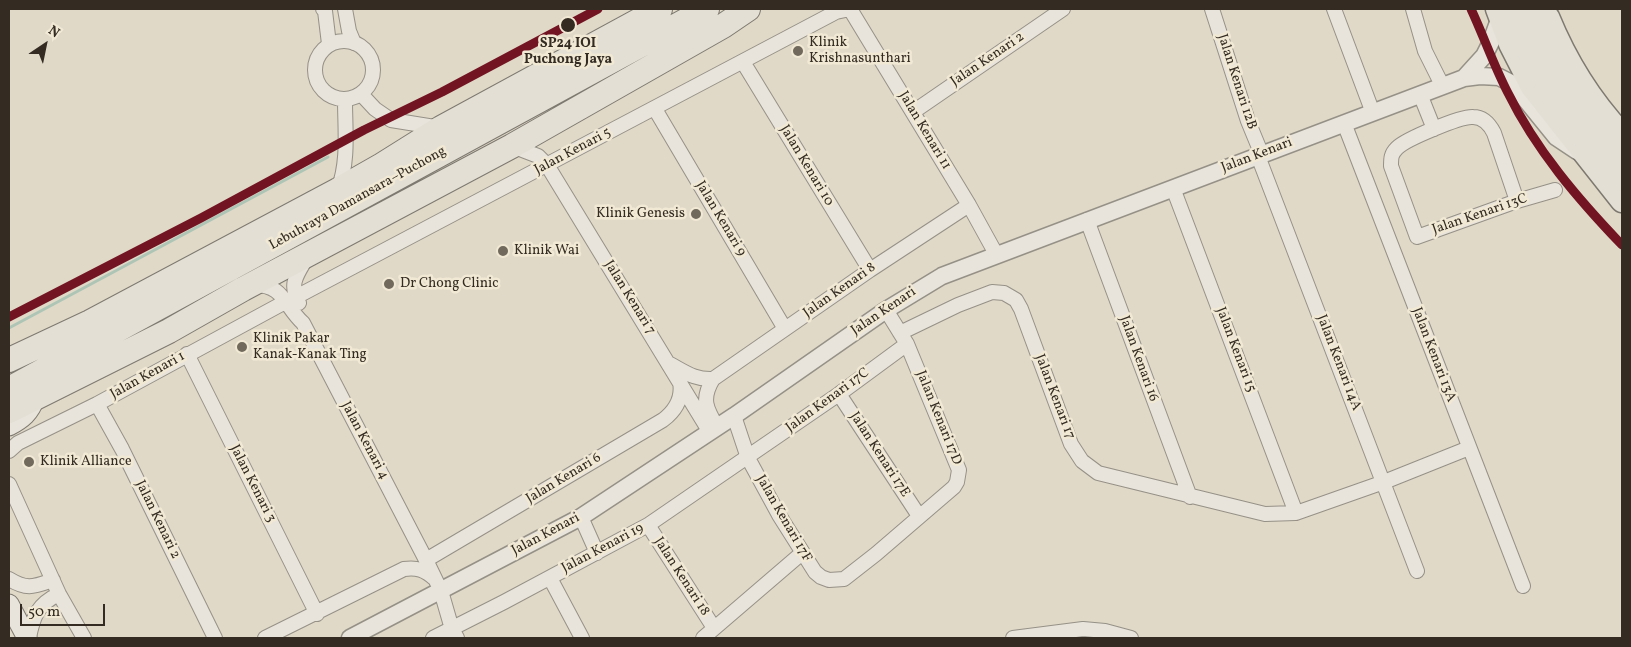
<!DOCTYPE html>
<html>
<head>
<meta charset="utf-8">
<style>
  body { margin:0 }
  #map { position:relative; width:1631px; height:647px; overflow:hidden; background:#e0d9c8; font-family:Vollkorn,serif }
  canvas { display:block }
  .frame { position:absolute; inset:0; border:10px solid #342c22; pointer-events:none }
  .north { position:absolute; left:20px; top:20px; width:50px; height:50px; -webkit-text-stroke:4px #f2e9d5; paint-order:stroke; rotate:34deg; font-size:14px; font-weight:700; line-height:20px; text-align:center; color:#342c22 }
  .north::after { content:''; display:block; margin:auto; width:18px; height:22px; background:#342c22; clip-path:polygon(50% 0,100% 100%,50% 72%,0 100%) }
  .scale { position:absolute; left:20px; top:604px; width:85px; height:22px; box-sizing:border-box; border:2px solid #342c22; border-top:0; padding-left:6px; font-size:15px; line-height:18px; white-space:nowrap; color:#342c22; -webkit-text-stroke:4px #f2e9d5; paint-order:stroke }
</style>
</head>
<body>
<div id="map">
<canvas width="1631" height="647"></canvas>
<div class="frame"></div>
<div class="north">N</div>
<div class="scale">50 m</div>
</div>
<script>
const g = document.querySelector('canvas').getContext('2d');
g.lineJoin = 'round';
function trace(path, color, width, dash) { g.strokeStyle = color; g.lineWidth = width; g.lineCap = dash ? 'butt' : 'round'; g.setLineDash(dash || []); g.stroke(path); }
function drawText(font, color, halo, rows, align = 'center') {
  g.font = font + ' Vollkorn,serif'; g.lineWidth = 5; g.setLineDash([]); g.textBaseline = 'middle'; g.strokeStyle = halo; g.fillStyle = color; for (const [text, x, y, turn = 0] of rows) {
    g.save(); g.translate(x, y); g.rotate((+turn || 0) * Math.PI / 180); g.textAlign = isNaN(turn) ? turn : align; if (halo) g.strokeText(text, 0, 0); g.fillText(text, 0, 0); g.restore();
  }
}
trace(new Path2D(`
  M9,328L328,157`), '#aec5b6', 3);
const minor = new Path2D(`
  M323,9L325,11L329,44
  M345,9L349,31L354,43
  M1212,9L1248,121L1262,155
  M1334,9L1373,113
  M1413,9L1425,51L1442,85
  M315 70a29 29 0 1 1 58 0a29 29 0 1 1-58 0Z
  M743,62L870,270
  M361,94L375,109L391,120L441,128
  M1420,94L1434,129
  M655,109L785,329
  M913,112L1063,9
  M1344,123L1523,586
  M512,146L538,156L547,165L708,429
  M1258,156L1417,571
  M1173,188L1296,513
  M338,190C349,161 345,130 345,100
  M1517,201L1494,133C1490,125 1483,117 1473,117C1461,116 1406,139 1397,148C1391,154 1391,158 1391,166L1417,237L1517,201L1555,190
  M1087,220L1190,497
  M253,285C284,284 284,306 303,323L426,560L441,591L452,629L457,638
  M296,297L836,12L850,9L969,205L996,254
  M299,303C289,284 296,276 306,259
  M900,333L958,305L992,292L1004,293L1016,300L1021,309L1071,444L1082,461L1098,473L1265,514L1296,513L1384,482L1469,448
  M187,354L317,614
  M670,364C685,372 695,380 713,379
  M839,394L919,516
  M97,404L122,449L215,638
  M734,416L748,458L779,515L815,572L821,577L829,580L844,579L876,554L954,487L957,482L959,470L907,344L886,310
  M717,427C706,408 701,399 713,379L870,270L969,205
  M9,451L18,443L97,404L287,301
  M9,484L59,594L84,638
  M581,517L597,553
  M648,525L714,628
  M426,560L663,420C676,410 683,398 680,382
  M550,578L582,638
  M9,579C27,590 33,587 53,580
  M29,638C33,616 38,604 59,594
  M265,638L404,569C417,567 425,570 435,579
  M433,638L504,602L648,525L839,394L907,344
  M703,638L802,553
  M1013,638L1083,629L1105,631L1131,638`);
const tertiary = new Path2D(`
  M1464,78L1484,56L1491,42L1500,17
  M350,638L581,517L734,416L886,310L942,276L1464,78L1480,76L1499,77L1513,84L1556,137L1577,151`);
const secondary = new Path2D(`
  M9,426C22,419 30,413 35,398
  M9,604L27,638`);
const trunk = new Path2D(`
  M1497,9L1510,44L1532,87L1622,201
  M1548,17C1566,61 1590,100 1622,134`);
const motorway = new Path2D(`
  M1512,9L1525,44L1557,104L1600,156L1622,179
  M1533,9C1543,35 1552,62 1567,86C1581,108 1604,136 1622,155
  M9,360L90,322L338,190L382,165L441,128L660,9
  M9,389L707,9
  M9,411L169,331L243,289L512,146L723,26L748,9`);
trace(minor, '#969187', 16);
trace(tertiary, '#969187', 19);
trace(secondary, '#7e7970', 21);
trace(trunk, '#7e7970', 25);
trace(motorway, '#7e7970', 26);
trace(minor, '#e8e3db', 14);
trace(tertiary, '#e8e3db', 16);
trace(secondary, '#e8e3db', 19);
trace(trunk, '#e3dfd5', 22);
trace(motorway, '#e3dfd5', 24);
trace(new Path2D(`
  M1471,9C1484,37 1494,66 1508,93C1536,150 1578,199 1622,245
  M9,317L201,218L364,130L442,92L598,9`), '#721422', 9);
for (const [x, y, r, color] of [
  [568,25,8,"#342c22"],
  [798,51,6,"#70695c"],
  [696,214,6,"#70695c"],
  [503,251,6,"#70695c"],
  [389,284,6,"#70695c"],
  [242,347,6,"#70695c"],
  [29,462,6,"#70695c"]
]) { const dot = new Path2D(); dot.arc(x, y, r, 0, 2 * Math.PI); g.fillStyle = color; g.fill(dot); trace(dot, '#f2e9d5', 2); }
drawText('14px', '#342c22', '#f2e9d5', [
  ["Klinik",809,43],
  ["Krishnasunthari",809,59],
  ["Klinik Genesis",685,214,"right"],
  ["Klinik Wai",514,251],
  ["Dr Chong Clinic",400,284],
  ["Klinik Pakar",253,339],
  ["Kanak-Kanak Ting",253,355],
  ["Klinik Alliance",40,462]
], 'left');
drawText('bold 14px', '#342c22', '#f2e9d5', [
  ["SP24 IOI",568,44],
  ["Puchong Jaya",568,60]
]);
drawText('14px', '#342c22', '#f2e9d5', [
  ["Jalan Kenari 2",988,60,-34],
  ["Jalan Kenari 12B",1236,82,72],
  ["Jalan Kenari 11",924,131,59],
  ["Jalan Kenari 5",573,152,-28],
  ["Jalan Kenari",1257,156,-21],
  ["Jalan Kenari 10",806,166,59],
  ["Lebuhraya Damansara–Puchong",358,199,-29],
  ["Jalan Kenari 13C",1480,215,-19],
  ["Jalan Kenari 9",720,219,59],
  ["Jalan Kenari 8",840,291,-35],
  ["Jalan Kenari 7",629,298,58],
  ["Jalan Kenari",884,312,-34],
  ["Jalan Kenari 15",1235,350,69],
  ["Jalan Kenari 13A",1433,355,69],
  ["Jalan Kenari 16",1138,359,70],
  ["Jalan Kenari 14A",1338,363,69],
  ["Jalan Kenari 1",148,376,-29],
  ["Jalan Kenari 17",1054,397,69],
  ["Jalan Kenari 17C",828,401,-36],
  ["Jalan Kenari 17D",938,418,68],
  ["Jalan Kenari 4",364,441,62],
  ["Jalan Kenari 17E",879,455,57],
  ["Jalan Kenari 6",564,479,-31],
  ["Jalan Kenari 3",252,484,63],
  ["Jalan Kenari 17F",783,519,60],
  ["Jalan Kenari 2",157,520,64],
  ["Jalan Kenari",546,535,-28],
  ["Jalan Kenari 19",603,549,-28],
  ["Jalan Kenari 18",681,577,57]
]);
</script>
</body>
</html>
